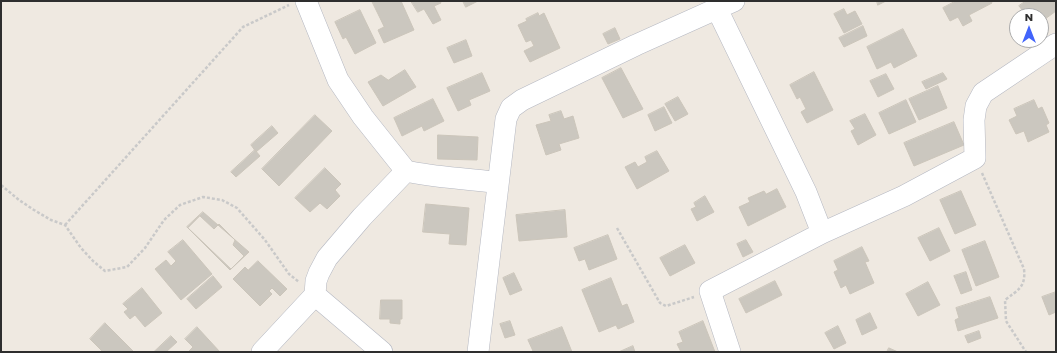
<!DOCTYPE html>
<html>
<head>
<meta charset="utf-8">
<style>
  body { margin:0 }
  #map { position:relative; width:1057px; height:353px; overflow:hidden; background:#efe9e1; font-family:Poppins,sans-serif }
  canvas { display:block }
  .frame { position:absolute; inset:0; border:2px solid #2e2e2e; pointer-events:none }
  .north { position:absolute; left:1009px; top:8px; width:40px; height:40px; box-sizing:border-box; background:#fff; border:1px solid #ababab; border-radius:50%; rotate:0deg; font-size:11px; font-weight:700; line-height:16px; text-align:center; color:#2e2e2e }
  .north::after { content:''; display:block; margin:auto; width:14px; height:18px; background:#4264fb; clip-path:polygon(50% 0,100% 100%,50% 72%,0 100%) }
</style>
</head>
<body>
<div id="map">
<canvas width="1057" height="353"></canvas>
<div class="frame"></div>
<div class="north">N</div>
</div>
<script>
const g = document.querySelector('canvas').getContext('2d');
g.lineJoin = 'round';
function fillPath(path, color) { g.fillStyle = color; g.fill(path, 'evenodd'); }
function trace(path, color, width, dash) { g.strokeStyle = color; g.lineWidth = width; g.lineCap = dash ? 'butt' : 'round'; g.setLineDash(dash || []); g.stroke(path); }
const building = new Path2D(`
  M372,1H401L414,30L384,43L378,30L384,27Z
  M411,1H440L441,3L434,6L441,20L433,24L424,9L418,12Z
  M463,1H478L466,7Z
  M877,1H886L878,5Z
  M956,1H991L992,3L969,15L972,21L963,26L958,17L950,21L943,8Z
  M1026,1H1056V11L1041,22V16H1027L1019,6Z
  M844,9L847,15L855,11L862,24L844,33L834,14Z
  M360,10L376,43L355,54L346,37L343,39L335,22Z
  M538,13L539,16L544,13L560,48L530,62L524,51L534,46L531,40L526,42L518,25L527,21L526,19Z
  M863,26L867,36L844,47L839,38Z
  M615,28L620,39L608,44L603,34Z
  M903,29L917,56L894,68L891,62L877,69L867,47Z
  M466,40L472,56L454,63L447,48Z
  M621,68L643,109L623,118L602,78Z
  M405,70L416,87L383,106L368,82L381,75L388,80Z
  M814,72L833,110L807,123L801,112L806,109L800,97L797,99L790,85Z
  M482,73L490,91L469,100L471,105L458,111L447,88Z
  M943,73L947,79L926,89L922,82Z
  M886,74L894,89L878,97L870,81Z
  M938,86L947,108L919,120L909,99Z
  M678,97L688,114L675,121L665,104Z
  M433,99L444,121L424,131L422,126L402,136L394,118Z
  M906,100L916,122L889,134L879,113Z
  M1034,100L1038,109L1042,107L1049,123L1046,125L1049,132L1028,142L1024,131L1016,134L1009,120L1017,116L1014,109Z
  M664,107L672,123L655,131L648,115Z
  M561,111L564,119L573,116L579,138L559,144L561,150L546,155L536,125L551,121L549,115Z
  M865,114L876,135L858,145L851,131L855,129L850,121Z
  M315,115L332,131L279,186L262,169Z
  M954,122L964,145L914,166L904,143Z
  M272,126L278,133L256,152L251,145Z
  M438,135L478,137L477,160L438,159Z
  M255,150L260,156L236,177L231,172Z
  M657,151L669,171L637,189L625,167L635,162L638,167L647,162L645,157Z
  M325,168L341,184L335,190L340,196L327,209L320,203L310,212L295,198Z
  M777,189L786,207L748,226L739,207L750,202L748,198L764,191L766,194Z
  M961,191L976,225L955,234L940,200Z
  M705,196L714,212L697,221L691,209L696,207L694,203Z
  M426,204L469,208L466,245L449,244L450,234L423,232Z
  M565,210L567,237L519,241L516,215Z
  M203,212L249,252L231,269L187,227Z
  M200,216L214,229L219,224L235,240L233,245L244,256L230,270L188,228Z
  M939,228L950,251L930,261L918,238Z
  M608,235L617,259L589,270L585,259L579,261L574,248Z
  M183,240L212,274L181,300L155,269L166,260L171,266L176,261L168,252Z
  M746,240L753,252L743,257L737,244Z
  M985,241L999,277L976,286L962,250Z
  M685,245L695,263L670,276L660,258Z
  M862,247L869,261L865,262L874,283L850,294L846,285L841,288L834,272L838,270L834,261Z
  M258,261L287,289L280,296L272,288L269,291L272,294L260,306L233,279L245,267L248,270Z
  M966,272L972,290L961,294L954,276Z
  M514,273L522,290L510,295L503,278Z
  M213,276L222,287L196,309L187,299Z
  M611,278L622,306L627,304L634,322L618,329L616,325L599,332L582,290Z
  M775,281L782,295L746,313L739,299Z
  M928,282L940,305L918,316L906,294Z
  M142,288L162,313L145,327L135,315L130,319L124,312L128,309L123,304Z
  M1056,292V312L1049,315L1042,297Z
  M990,297L998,318L958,331L955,320L959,318L956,308Z
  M381,300H402V319H400V324L390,323V319H380Z
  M870,313L877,328L862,335L856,320Z
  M510,321L515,335L505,338L500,324Z
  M703,321L715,352H681L677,344L683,342L679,332Z
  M105,323L134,352H103L90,339Z
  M838,326L846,343L834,349L825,333Z
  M197,327L220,352H188L193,347L185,339Z
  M562,327L572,352H530L533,351L528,340Z
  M979,331L981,338L968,343L965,336Z
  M171,336L177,342L166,352H154Z
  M633,346L635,352H619Z
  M889,348L898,352H887Z`);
fillPath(building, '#cbc7bf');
trace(building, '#cbc5ba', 1);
const minor = new Path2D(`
  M306,1L338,80L363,117L406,171
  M717,9L806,192L822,233L710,291L730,352
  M822,233L904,196L975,158L974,120L976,106L983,93L1056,44
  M315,295L382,352
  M262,352L315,295L316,281L319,273L327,258L362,217L406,171C436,178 467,178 498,183
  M478,352L506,119L511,108L522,100L636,45L734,1`);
trace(minor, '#b4b7c1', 22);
trace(new Path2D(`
  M982,173L1024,269C1026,287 1018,290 1005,300L1006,321L1026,352
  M1,185L19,200L34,210L51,220L65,225L81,248L93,261L105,271L127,267L145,248L164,220L180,205L203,197L222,200L237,208L265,240L289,274L299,282
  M65,225L243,27L289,5
  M617,228L660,303L666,306L694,297`), '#c9c9c9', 2.5, [3, 2]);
trace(minor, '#fff', 21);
</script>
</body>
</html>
